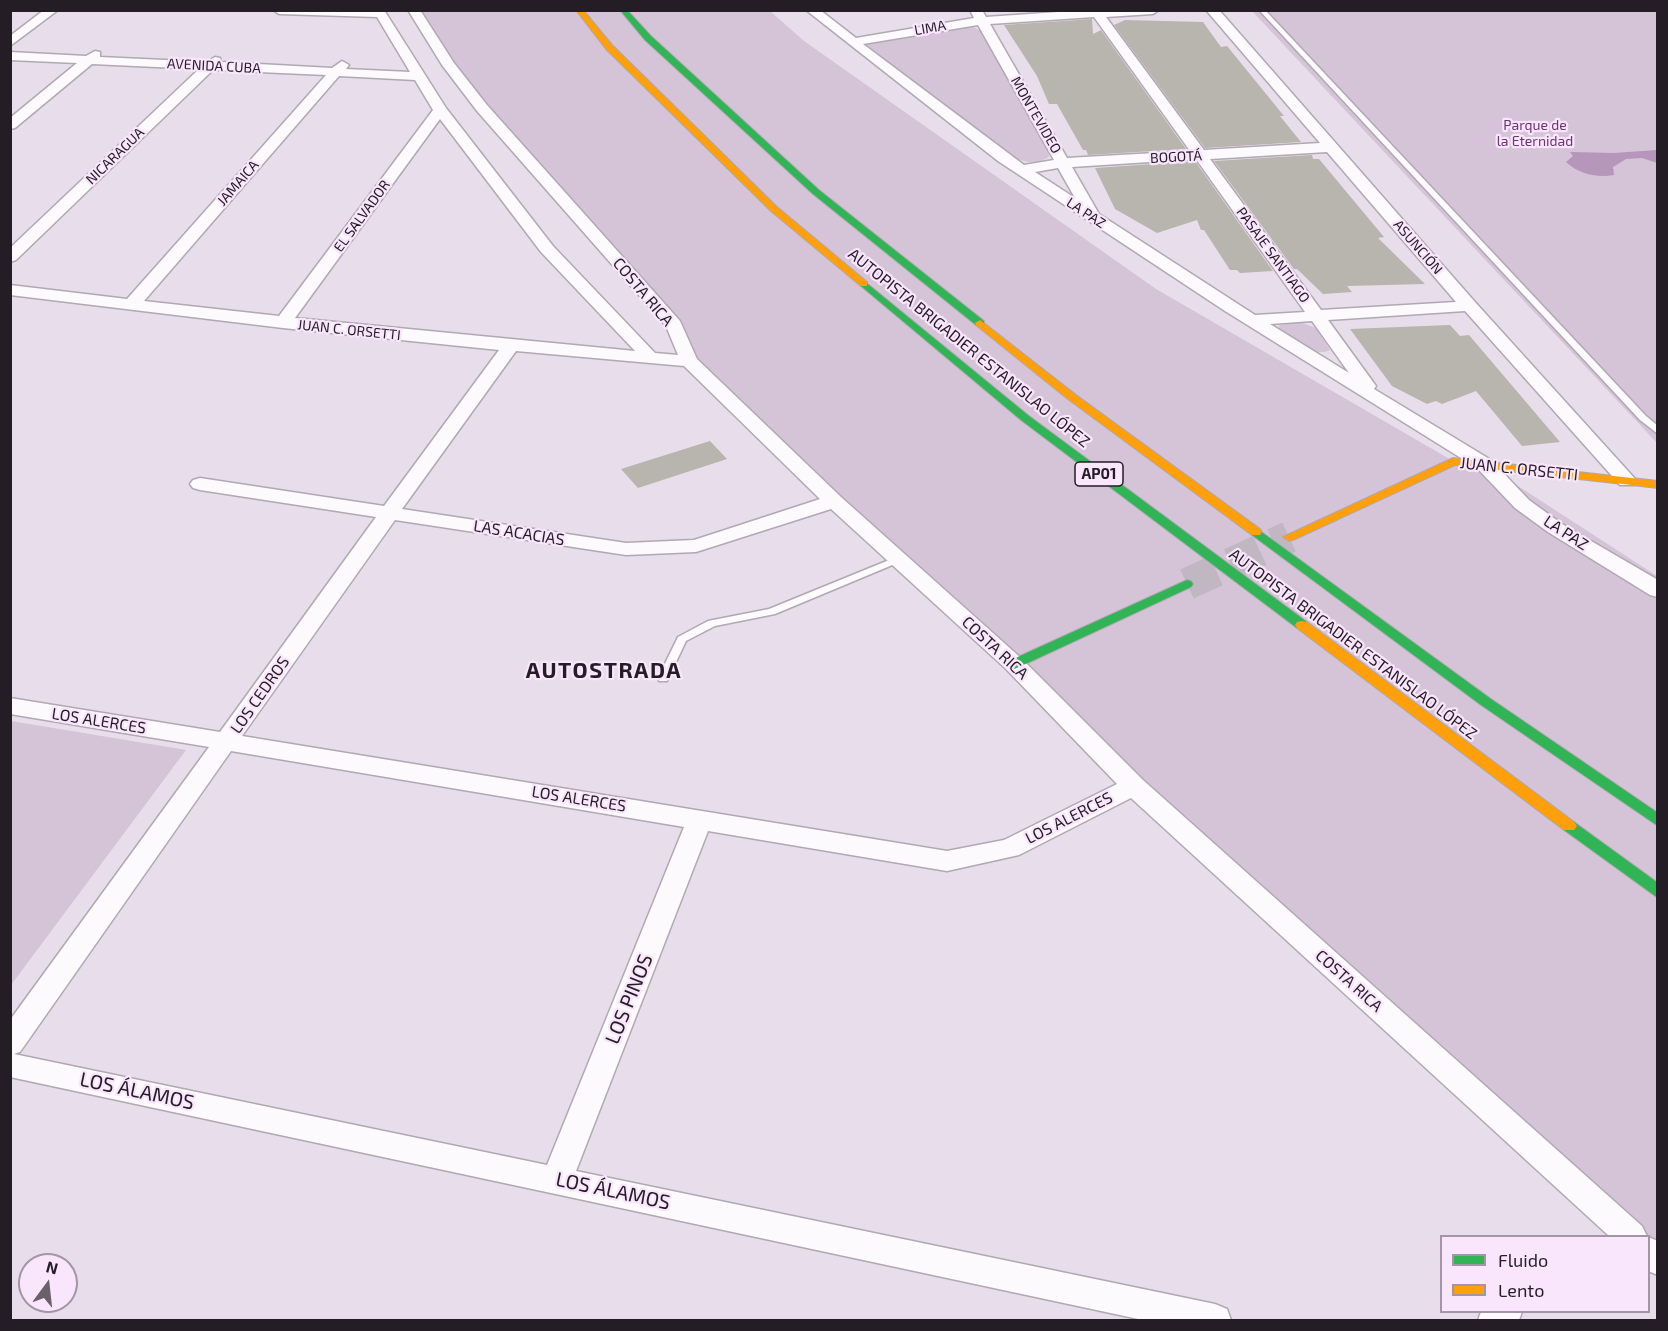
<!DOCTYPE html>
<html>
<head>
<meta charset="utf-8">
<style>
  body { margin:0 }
  #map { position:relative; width:1668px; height:1331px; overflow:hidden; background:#e8ddea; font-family:"Exo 2",sans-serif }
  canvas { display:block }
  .frame { position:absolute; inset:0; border:12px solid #241d25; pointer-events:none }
  .legend { position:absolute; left:1440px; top:1235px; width:210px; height:78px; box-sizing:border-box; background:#f9e5fc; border:2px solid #a495a6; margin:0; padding:8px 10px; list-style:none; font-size:18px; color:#241d25 }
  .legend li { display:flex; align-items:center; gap:12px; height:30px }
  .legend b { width:30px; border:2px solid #a495a6 }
  .north { position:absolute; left:18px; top:1253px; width:60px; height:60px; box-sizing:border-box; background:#f9e5fc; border:2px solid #a495a6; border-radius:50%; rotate:15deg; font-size:16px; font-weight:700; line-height:24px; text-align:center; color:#241d25 }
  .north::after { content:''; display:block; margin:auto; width:21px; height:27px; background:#69606a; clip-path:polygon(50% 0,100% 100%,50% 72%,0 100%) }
</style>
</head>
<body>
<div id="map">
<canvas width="1668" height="1331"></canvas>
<div class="frame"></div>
<ul class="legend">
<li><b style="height:8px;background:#30b455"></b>Fluido</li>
<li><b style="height:8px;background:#ff9f0a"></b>Lento</li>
</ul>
<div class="north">N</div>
</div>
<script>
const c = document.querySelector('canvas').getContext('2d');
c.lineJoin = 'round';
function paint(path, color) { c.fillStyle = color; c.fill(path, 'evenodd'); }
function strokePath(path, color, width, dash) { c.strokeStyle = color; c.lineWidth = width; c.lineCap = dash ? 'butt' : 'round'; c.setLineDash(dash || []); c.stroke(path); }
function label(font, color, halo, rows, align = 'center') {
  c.font = font + ' "Exo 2",sans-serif'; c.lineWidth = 4.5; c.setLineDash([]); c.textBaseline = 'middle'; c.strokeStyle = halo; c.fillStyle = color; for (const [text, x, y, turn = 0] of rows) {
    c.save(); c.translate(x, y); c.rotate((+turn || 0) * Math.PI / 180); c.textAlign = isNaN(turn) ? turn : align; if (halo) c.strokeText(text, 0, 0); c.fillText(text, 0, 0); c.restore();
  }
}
const green = new Path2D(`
  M 414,11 L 770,11 L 804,41 L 1156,289 L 1453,461 L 1484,464 L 1657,576 L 1657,1260 L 1649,1252 L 1648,1236 L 1631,1236 L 1134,786 L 689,361 L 674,325 L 482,108 Z
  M 1252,11 L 1657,11 L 1657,443 Z
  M 970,25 L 981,31 L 1048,150 L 1049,157 C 1036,165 1022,163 1009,154 L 867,45 L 870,42 Z
  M 1300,322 L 1316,328 L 1330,350 C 1315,359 1290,337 1278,328 L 1280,325 Z
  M 11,721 L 186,750 L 11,985 L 10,721 Z`);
const water = new Path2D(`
  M 1657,150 L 1657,163 L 1642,158 L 1626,159 L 1613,167 L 1614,175 C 1596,178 1579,174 1566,162 L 1573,156 L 1570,152 L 1614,153 Z`);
const building = new Path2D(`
  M 1092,19 L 1093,34 L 1101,30 L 1186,149 L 1088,155 L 1086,150 L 1083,150 L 1057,104 L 1049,104 L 1037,76 L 1004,25 Z
  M 1125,20 L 1203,22 L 1221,47 L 1227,46 L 1284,116 L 1280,116 L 1301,142 L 1205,148 L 1114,25 Z
  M 1312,155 L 1313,159 L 1319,159 L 1384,237 L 1378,238 L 1425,284 L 1347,286 L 1352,292 L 1323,294 L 1297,269 L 1294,269 L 1214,161 Z
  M 1195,161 L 1273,271 L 1240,273 L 1237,270 L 1230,270 L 1204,230 L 1201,230 L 1197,220 L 1157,233 L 1115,209 L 1095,168 Z
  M 1450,325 L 1460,336 L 1469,335 L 1560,442 L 1522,446 L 1476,391 L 1442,404 L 1436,401 L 1427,404 L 1392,386 L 1350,329 Z
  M 710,441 L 727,459 L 638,488 L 621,469 Z`);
const secondaryTunnel = new Path2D(`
  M 1187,584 L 1289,537`);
const lane = new Path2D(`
  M 1259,10 L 1265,10 L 1646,416 L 1658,426 L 1658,434 L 1640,420 Z
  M 899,556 L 904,559 L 902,561 L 775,614 L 715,626 L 686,641 L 667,681 L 659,681 L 658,678 L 678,637 L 708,621 L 769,609 Z`);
const street = new Path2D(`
  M 44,10 L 58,10 L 10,46 L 10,36 Z
  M 273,10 L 384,10 L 446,108 L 553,246 L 655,353 L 678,355 L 666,326 L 477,111 L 442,65 L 408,10 L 420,10 L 454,63 L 487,105 L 680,321 L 697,359 L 841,497 L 1022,659 L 1143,780 L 1642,1226 L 1647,1236 L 1609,1236 L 1131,798 L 1019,855 L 947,871 L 708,831 L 576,1171 L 1215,1304 L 1227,1309 L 1231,1320 L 1143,1320 L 10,1077 L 10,1020 L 209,747 L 10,714 L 10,698 L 220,732 L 376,517 L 200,490 L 193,488 L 190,484 L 193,480 L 200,478 L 384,506 L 499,350 L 283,328 L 10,295 L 10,285 L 127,299 L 326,75 L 213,70 L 16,260 L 10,262 L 10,248 L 199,69 L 92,64 L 15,128 L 10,129 L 10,118 L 77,63 L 10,60 L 10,52 L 86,56 L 95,51 L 100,52 L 100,57 L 207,62 L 215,57 L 220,58 L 221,62 L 332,68 L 342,61 L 349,65 L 346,69 L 410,72 L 377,17 L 279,14 ZM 339,76 L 415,80 L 433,110 L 279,316 L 144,301 ZM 440,119 L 541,252 L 635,351 L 295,318 ZM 516,351 L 684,366 L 820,499 L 694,540 L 626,543 L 402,509 ZM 831,509 L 1006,669 L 1117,784 L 1004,840 L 947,851 L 242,736 L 395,520 L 626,555 L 696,552 ZM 231,751 L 684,827 L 547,1165 L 14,1054 L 20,1052 Z
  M 806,10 L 820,10 L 856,38 L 974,18 L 970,10 L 982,10 L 986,17 L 1087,10 L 1159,10 L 1153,14 L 1106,17 L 1204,150 L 1320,143 L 1206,10 L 1219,10 L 1475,302 L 1637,481 L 1634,485 L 1620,485 L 1465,311 L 1328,320 L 1376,386 L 1374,389 L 1491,460 L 1529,500 L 1562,524 L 1658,580 L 1658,597 L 1650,595 L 1548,532 L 1515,508 L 1477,468 L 1225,311 L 998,161 ZM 1094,17 L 1190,151 L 1067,158 L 990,24 ZM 978,25 L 1054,160 L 1024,165 L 863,44 ZM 1327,152 L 1456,302 L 1321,310 L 1210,159 ZM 1196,159 L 1305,312 L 1255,315 L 1099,214 L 1072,167 ZM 1058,168 L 1075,198 L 1035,172 ZM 1312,321 L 1349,373 L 1270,324 Z
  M 1648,1237 L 1658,1241 L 1658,1275 L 1648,1271 Z
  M 1481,1312 L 1522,1312 L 1519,1320 L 1478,1320 Z`);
const fast = new Path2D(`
  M 620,10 L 627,10 L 651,36 L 819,190 L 984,321 L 984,325 L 976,325 L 813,194 L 645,40 Z
  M 864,281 L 1029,416 L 1307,622 L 1309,625 L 1307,628 L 1297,628 L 1021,420 L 861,286 L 859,284 Z
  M 1256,528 L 1491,699 L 1658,813 L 1658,826 L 1481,705 L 1252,535 L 1250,532 L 1252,529 Z
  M 1187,580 L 1191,581 L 1193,584 L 1191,587 L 1019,667 L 1014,669 L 1007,664 L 1009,661 Z
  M 1569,820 L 1574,822 L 1658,883 L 1658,898 L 1564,830 L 1561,826 L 1564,822 Z`);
const slow = new Path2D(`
  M 576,10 L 583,10 L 612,45 L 777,207 L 867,282 L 867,286 L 861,286 L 771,211 L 606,49 Z
  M 980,320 L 1076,395 L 1260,529 L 1262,532 L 1260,535 L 1252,535 L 1068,399 L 976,325 L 975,323 Z
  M 1453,458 L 1658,481 L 1658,488 L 1455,465 L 1293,540 L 1289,541 L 1283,537 Z
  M 1302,621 L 1307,622 L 1574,822 L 1577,826 L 1574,830 L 1564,830 L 1297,628 L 1295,625 L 1297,622 Z`);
const farStreetnames = [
  ["LIMA",930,28,-10],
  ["AVENIDA CUBA",214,66,3],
  ["MONTEVIDEO",1036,115,60],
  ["NICARAGUA",115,156,-44],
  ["BOGOTÁ",1176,157,-3],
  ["JAMAICA",238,183,-49],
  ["LA PAZ",1086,213,33],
  ["EL SALVADOR",362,216,-54],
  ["ASUNCIÓN",1418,247,49],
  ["PASAJE SANTIAGO",1273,255,54],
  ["JUAN C. ORSETTI",349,330,6]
];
const farParknames = [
  ["Parque de",1535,125],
  ["la Eternidad",1535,141]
];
const shields = [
  [1099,474,48]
];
const shieldNames = [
  ["AP01",1099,474]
];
const streetNames = [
  ["COSTA RICA",643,292,50],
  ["AUTOPISTA BRIGADIER ESTANISLAO LÓPEZ",969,348,39],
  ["JUAN C. ORSETTI",1519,469,6],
  ["LAS ACACIAS",519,533,9],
  ["LA PAZ",1566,533,33],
  ["AUTOPISTA BRIGADIER ESTANISLAO LÓPEZ",1353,644,37],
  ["COSTA RICA",995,648,43],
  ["LOS CEDROS",260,695,-55],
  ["LOS ALERCES",99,721,9],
  ["LOS ALERCES",579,799,9],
  ["LOS ALERCES",1069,818,-27],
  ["COSTA RICA",1349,981,42]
];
const nearStreetnames = [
  ["LOS PINOS",629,999,-68],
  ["LOS ÁLAMOS",137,1091,12],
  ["LOS ÁLAMOS",613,1191,12]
];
const districtNames = [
  ["AUTOSTRADA",604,671]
];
paint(green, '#d5c3d8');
paint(water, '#b696ba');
paint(building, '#b8b4ae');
strokePath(secondaryTunnel, '#c1b7c3', 32, [32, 16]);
strokePath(lane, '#b0a8b2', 3);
strokePath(street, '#b0a8b2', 3);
strokePath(fast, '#b0a8b2', 2);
strokePath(slow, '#b0a8b2', 2);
paint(lane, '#fcfafc');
paint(street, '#fcfafc');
paint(fast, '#30b455');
paint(slow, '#ff9f0a');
label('14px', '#241d25', '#f9e5fc', farStreetnames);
label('14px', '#6a3571', '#f9e5fc', farParknames);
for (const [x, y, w] of shields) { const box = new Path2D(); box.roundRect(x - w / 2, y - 12, w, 24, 4.5); c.fillStyle = '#f9e5fc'; c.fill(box); strokePath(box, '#241d25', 1.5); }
label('bold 15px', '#241d25', null, shieldNames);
label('16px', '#241d25', '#f9e5fc', streetNames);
label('20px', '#241d25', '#f9e5fc', nearStreetnames);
c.letterSpacing = '1.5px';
label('bold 22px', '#241d25', '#f9e5fc', districtNames);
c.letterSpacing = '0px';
</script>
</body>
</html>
